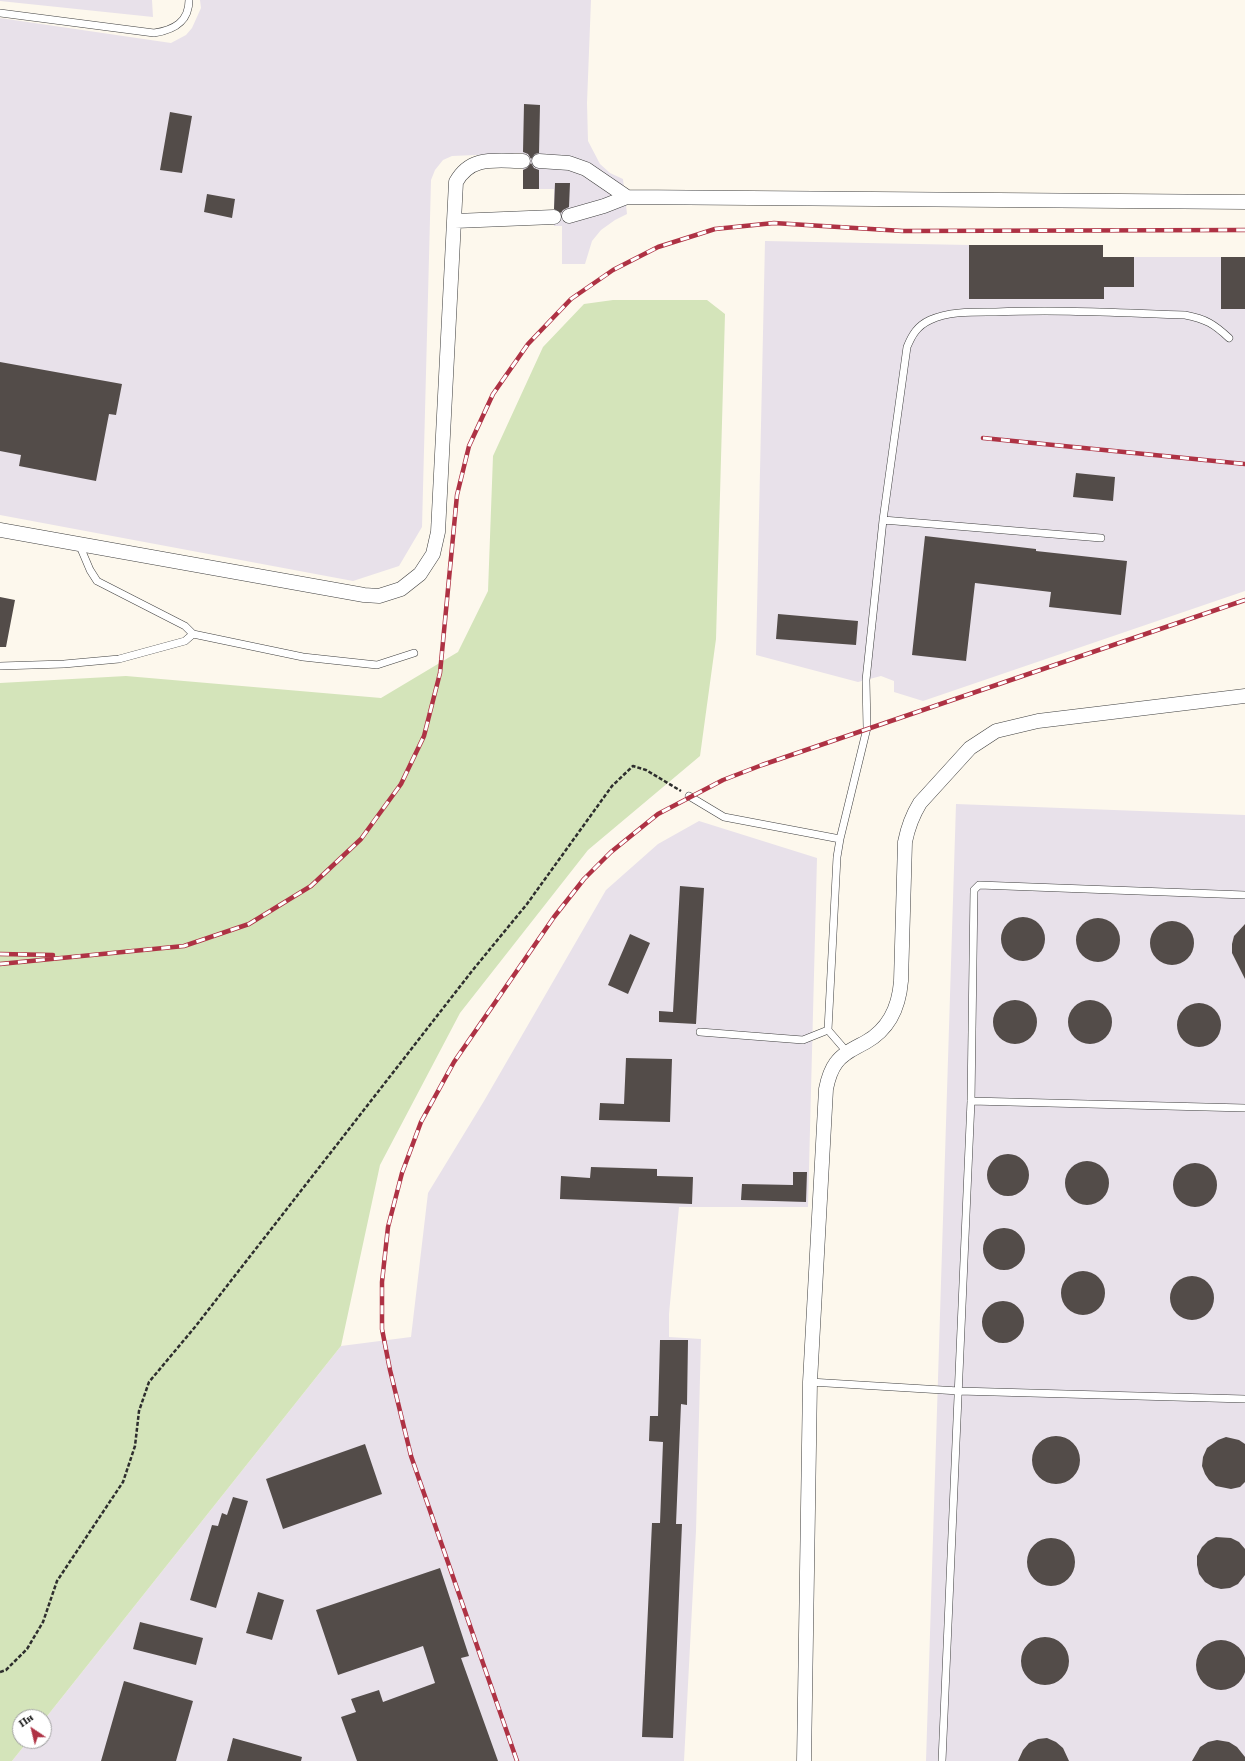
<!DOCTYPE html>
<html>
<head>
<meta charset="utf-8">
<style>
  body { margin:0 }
  #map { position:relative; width:1245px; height:1761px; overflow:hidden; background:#fdf8ed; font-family:"Libre Baskerville",serif }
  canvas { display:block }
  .north { position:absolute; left:12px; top:1709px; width:40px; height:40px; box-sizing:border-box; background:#fff; border:1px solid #9e9e9e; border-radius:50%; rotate:325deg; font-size:11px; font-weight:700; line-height:16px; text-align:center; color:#0c0c0c }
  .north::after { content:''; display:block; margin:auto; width:14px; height:18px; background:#ae3244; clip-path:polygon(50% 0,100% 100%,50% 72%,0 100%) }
</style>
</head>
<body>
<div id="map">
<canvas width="1245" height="1761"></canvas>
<div class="north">Пн</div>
</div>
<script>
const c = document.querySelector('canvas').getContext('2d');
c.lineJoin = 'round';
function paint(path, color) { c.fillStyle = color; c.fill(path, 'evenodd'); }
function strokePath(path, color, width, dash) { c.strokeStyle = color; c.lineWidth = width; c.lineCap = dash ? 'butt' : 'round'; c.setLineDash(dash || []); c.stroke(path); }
const industrial = new Path2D(`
  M 152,0 L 153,17 L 0,1 L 0,0 Z
  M 200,0 L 591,0 L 587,103 L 588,141 L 600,164 L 610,173 L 623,179 L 627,214 L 615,220 L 601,230 L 592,241 L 585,264 L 562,264 L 562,226 L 554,226 L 554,189 L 523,189 L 523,153 L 452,156 L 443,160 L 435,170 L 431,180 L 422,527 L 399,566 L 353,581 L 0,515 L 0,18 L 171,43 L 186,35 L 192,28 L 201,8 Z
  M 765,241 L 969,245 L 1103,257 L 1245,257 L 1245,591 L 923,701 L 894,692 L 894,681 L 881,676 L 858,682 L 756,655 Z
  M 956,804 L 1245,815 L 1245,1761 L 926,1761 Z
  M 699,821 L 817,858 L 808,1207 L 679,1207 L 669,1314 L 669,1337 L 701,1339 L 696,1531 L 684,1761 L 12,1761 L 28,1741 L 44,1741 L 44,1720 L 341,1346 L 411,1337 L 428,1193 L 484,1101 L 606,890 L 658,844 Z`);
const green = new Path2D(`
  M 613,300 L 707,300 L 725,314 L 716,639 L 700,756 L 588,850 L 460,1013 L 380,1165 L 341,1346 L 44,1720 L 44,1717 L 20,1717 L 20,1741 L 28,1741 L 12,1761 L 0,1761 L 0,683 L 126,676 L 381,698 L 458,652 L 488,591 L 493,456 L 543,347 L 584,304 Z`);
const building = new Path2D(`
  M 524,104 L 540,105 L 539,153 L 535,154 L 531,159 L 528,154 L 523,152 Z
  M 170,112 L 192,116 L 182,173 L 160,170 Z
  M 531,163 L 534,168 L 539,170 L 539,189 L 523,189 L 523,170 L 527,168 Z
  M 555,183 L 570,183 L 569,207 L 563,210 L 561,213 L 554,209 Z
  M 207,194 L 235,199 L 232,218 L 204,212 Z
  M 969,245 L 1103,245 L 1103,257 L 1134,257 L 1134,287 L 1104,287 L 1104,299 L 969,299 Z
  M 1221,257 L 1245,257 L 1245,309 L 1221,309 Z
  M 0,362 L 122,384 L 116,415 L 109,414 L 96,481 L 19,466 L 21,455 L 0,451 Z
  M 1076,473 L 1115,477 L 1113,501 L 1073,497 Z
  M 925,536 L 1036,549 L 1036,551 L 1127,561 L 1121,615 L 1049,607 L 1051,592 L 975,583 L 966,661 L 912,655 Z
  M 0,597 L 15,600 L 6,647 L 0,647 Z
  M 778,614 L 858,621 L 856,645 L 776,639 Z
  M 680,886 L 704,888 L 696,1024 L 659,1022 L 659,1011 L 673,1012 Z
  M1001 939a22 22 0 1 1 44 0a22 22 0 1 1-44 0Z
  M1076 940a22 22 0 1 1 44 0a22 22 0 1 1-44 0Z
  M1150 943a22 22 0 1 1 44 0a22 22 0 1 1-44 0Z
  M 1245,924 L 1245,979 L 1232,953 L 1232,944 L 1234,936 Z
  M 630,934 L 650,943 L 628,994 L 608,985 Z
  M1068 1022a22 22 0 1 1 44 0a22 22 0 1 1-44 0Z
  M993 1022a22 22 0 1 1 44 0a22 22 0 1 1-44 0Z
  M1177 1025a22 22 0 1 1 44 0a22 22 0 1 1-44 0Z
  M 626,1058 L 672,1059 L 670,1122 L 599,1120 L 600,1103 L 624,1104 Z
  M987 1175a21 21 0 1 1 42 0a21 21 0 1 1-42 0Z
  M1065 1183a22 22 0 1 1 44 0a22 22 0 1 1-44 0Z
  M1173 1185a22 22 0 1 1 44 0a22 22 0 1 1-44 0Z
  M 591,1167 L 657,1169 L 657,1176 L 693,1177 L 692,1204 L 560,1199 L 561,1176 L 590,1178 Z
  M 793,1172 L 807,1172 L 806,1202 L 741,1200 L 742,1184 L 793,1185 Z
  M983 1249a21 21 0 1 1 42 0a21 21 0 1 1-42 0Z
  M1061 1293a22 22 0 1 1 44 0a22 22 0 1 1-44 0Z
  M1170 1298a22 22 0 1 1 44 0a22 22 0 1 1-44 0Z
  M982 1322a21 21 0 1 1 42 0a21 21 0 1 1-42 0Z
  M 660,1340 L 688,1340 L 687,1405 L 681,1404 L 676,1524 L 682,1524 L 673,1738 L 642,1737 L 652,1523 L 660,1523 L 663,1442 L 649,1441 L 650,1416 L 658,1416 Z
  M1032 1460a24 24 0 1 1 48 0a24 24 0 1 1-48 0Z
  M 1226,1437 L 1239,1440 L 1245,1444 L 1245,1482 L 1240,1487 L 1231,1489 L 1216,1486 L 1209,1480 L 1205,1474 L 1202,1466 L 1203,1457 L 1207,1448 L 1218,1440 Z
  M 365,1444 L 382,1494 L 283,1529 L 266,1479 Z
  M 233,1497 L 248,1501 L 216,1608 L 190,1600 L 212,1525 L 218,1526 L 222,1513 L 227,1515 Z
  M 1216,1537 L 1231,1538 L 1239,1542 L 1245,1549 L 1245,1575 L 1238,1584 L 1230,1588 L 1221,1589 L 1213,1587 L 1205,1582 L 1199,1574 L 1197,1565 L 1197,1556 L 1202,1547 L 1208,1541 Z
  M1027 1562a24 24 0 1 1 48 0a24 24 0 1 1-48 0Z
  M 440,1568 L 469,1656 L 461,1658 L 498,1761 L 357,1761 L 341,1717 L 356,1712 L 351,1699 L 379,1690 L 383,1702 L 435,1683 L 423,1646 L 338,1675 L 316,1610 Z
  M 258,1592 L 284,1600 L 272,1640 L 246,1633 Z
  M 140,1622 L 203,1638 L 196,1665 L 133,1649 Z
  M1021 1661a24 24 0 1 1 48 0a24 24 0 1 1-48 0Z
  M1196 1665a25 25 0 1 1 50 0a25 25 0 1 1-50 0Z
  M 124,1681 L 193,1701 L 176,1761 L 101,1761 Z
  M 233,1738 L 302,1757 L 301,1761 L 227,1761 Z
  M 1047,1738 L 1056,1742 L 1063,1748 L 1069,1761 L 1018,1761 L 1023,1750 L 1029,1743 L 1038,1739 Z
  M 1217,1740 L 1229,1742 L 1237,1747 L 1245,1757 L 1245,1761 L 1192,1761 L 1200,1747 L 1208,1742 Z`);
const path = new Path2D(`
  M 0,1672 L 6,1670 L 27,1649 L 43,1622 L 57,1581 L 123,1482 L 135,1446 L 139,1411 L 149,1382 L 195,1327 L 472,971 L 527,904 L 612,786 L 633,766 L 646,770 L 681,791`);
const service = new Path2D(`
  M 0,13 L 154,33 C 174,30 189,22 189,0
  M 883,520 L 1101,538
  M 79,544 L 90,570 L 97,581 L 185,626 L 193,634 L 303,657 L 377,665 L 414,653
  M 0,666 L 64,664 L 119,659 L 185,641 L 193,634
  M 689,796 L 724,817 L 840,839
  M 700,1032 L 803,1040 L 828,1030
  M 847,1052 L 828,1030 L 837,857 L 840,839 L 867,728 L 866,680 L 883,520 L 907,347 C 912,335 917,326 930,320 C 949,311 975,312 996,312 C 1059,309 1122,313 1185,315 C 1206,319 1214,324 1229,338
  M 971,1101 L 1245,1108
  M 810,1382 L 959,1391 L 1245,1399
  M 942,1761 L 971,1101 L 974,890 L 979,885 L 1245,895`);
const minor = new Path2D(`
  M 539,161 L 569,163 L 586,169 L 627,197
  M 569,216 L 604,206 L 627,197 L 1245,202
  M 455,221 L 554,217
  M 0,530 L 364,595 L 379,596 L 401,589 L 420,574 L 433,554 L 438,532 L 456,182 C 471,155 496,161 523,161
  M 804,1761 L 810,1382 L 826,1089 C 828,1079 830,1071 836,1063 C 843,1053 855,1048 866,1042 C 889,1029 899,1007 901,981 L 905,842 C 908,827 912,816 920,803 L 970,748 L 996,731 L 1038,721 L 1245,696`);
const rail = new Path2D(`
  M 983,438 L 1245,464
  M 0,954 L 53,955
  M 0,964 L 184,946 L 249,924 L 311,886 L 361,839 L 401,784 L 424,736 L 440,673 L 457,495 L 469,446 L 493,394 L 528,344 L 571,299 L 613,270 L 658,247 L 715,229 L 774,223 L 903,231 L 1245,230
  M 517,1761 L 411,1456 L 390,1370 L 382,1329 L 382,1282 L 388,1227 L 402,1173 L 421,1122 L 454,1062 L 554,917 L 584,879 L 611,852 L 658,814 L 723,780 L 762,765 L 1245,600`);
paint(industrial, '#e8e1ea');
paint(green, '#d4e4ba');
paint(building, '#534c49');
strokePath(service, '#3f3f3f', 8);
strokePath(minor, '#3f3f3f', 15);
strokePath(path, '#2e2e2e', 2.5, [4, 2]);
strokePath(service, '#fff', 7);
strokePath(minor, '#fff', 14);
strokePath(rail, '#ae3244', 4.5);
strokePath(rail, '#fff', 3, [9]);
</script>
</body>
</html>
